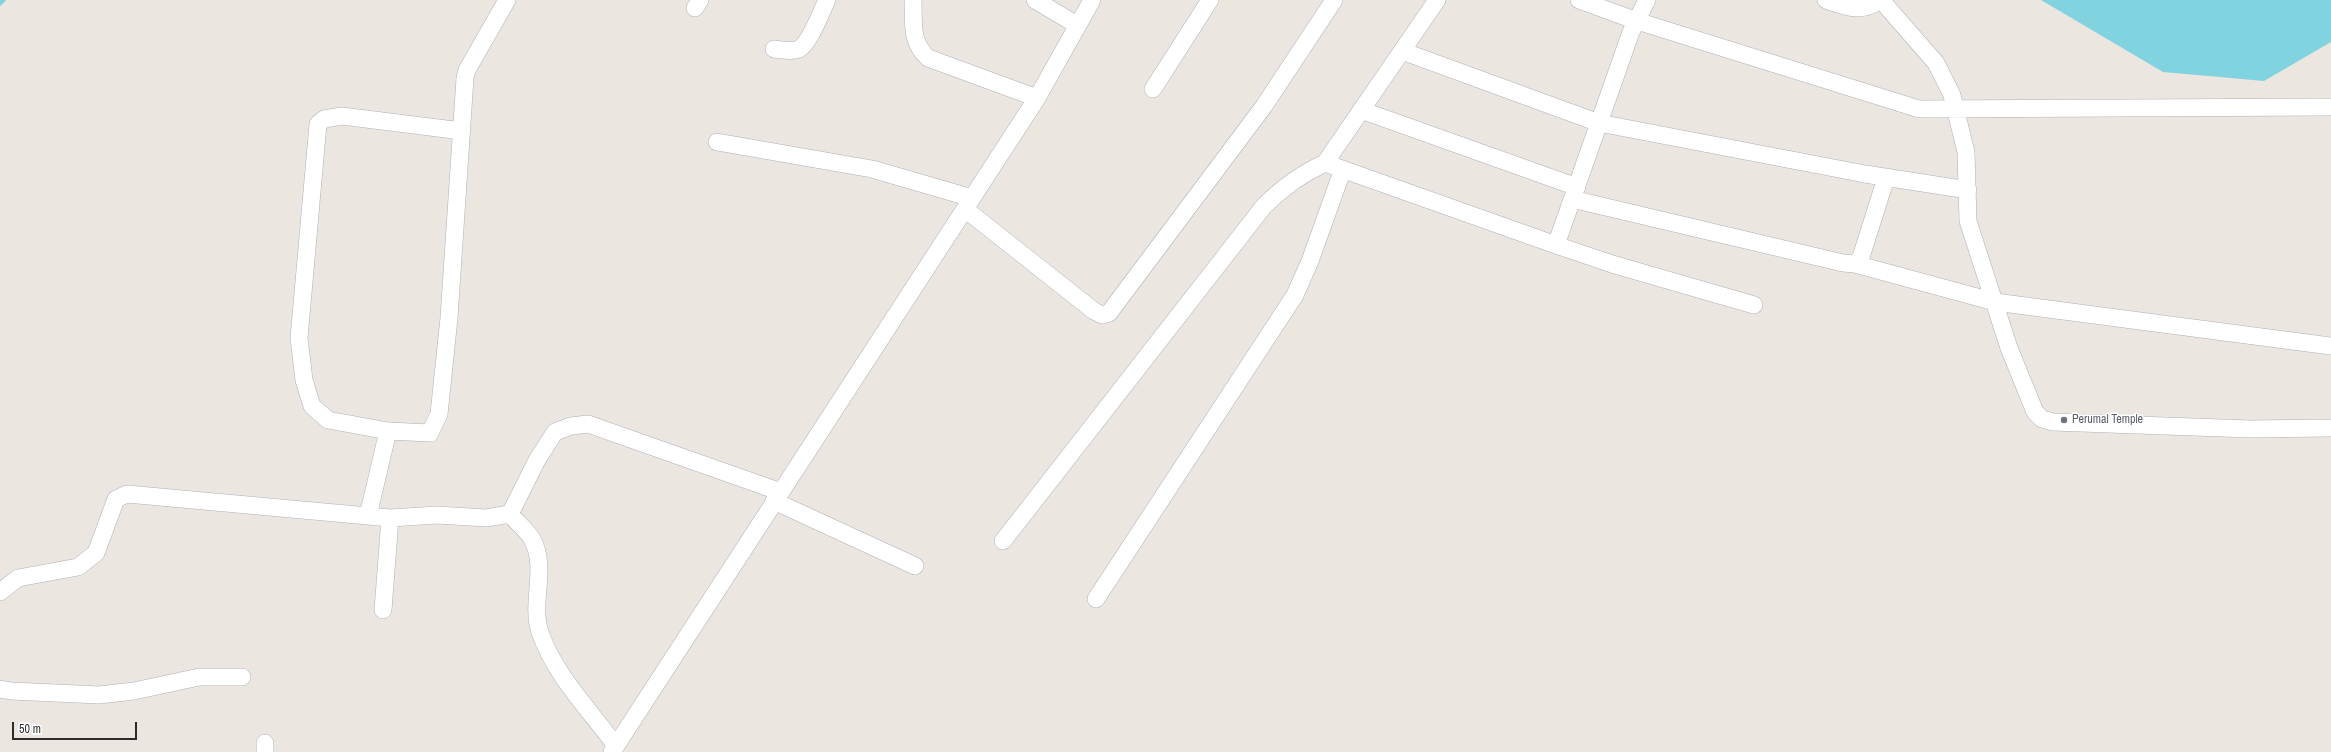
<!DOCTYPE html>
<html>
<head>
<meta charset="utf-8">
<style>
  body { margin:0 }
  #map { position:relative; width:2331px; height:752px; overflow:hidden; background:#ece6e1; font-family:"Archivo Narrow",sans-serif }
  canvas { display:block }
  .scale { position:absolute; left:12px; top:722px; width:125px; height:18px; box-sizing:border-box; border:2px solid #2c2c2c; border-top:0; padding-left:5px; font-size:12px; line-height:14px; white-space:nowrap; color:#2c2c2c; -webkit-text-stroke:3px #fff; paint-order:stroke }
</style>
</head>
<body>
<div id="map">
<canvas width="2331" height="752"></canvas>
<div class="scale">50 m</div>
</div>
<script>
const c = document.querySelector('canvas').getContext('2d');
c.lineJoin = 'round';
function paint(path, color) { c.fillStyle = color; c.fill(path, 'evenodd'); }
function strokePath(path, color, width, dash) { c.strokeStyle = color; c.lineWidth = width; c.lineCap = dash ? 'butt' : 'round'; c.setLineDash(dash || []); c.stroke(path); }
function label(font, color, halo, rows, align = 'center') {
  c.font = font + ' "Archivo Narrow",sans-serif'; c.lineWidth = 3; c.setLineDash([]); c.textBaseline = 'middle'; c.strokeStyle = halo; c.fillStyle = color; for (const [text, x, y, turn = 0] of rows) {
    c.save(); c.translate(x, y); c.rotate((+turn || 0) * Math.PI / 180); c.textAlign = isNaN(turn) ? turn : align; if (halo) c.strokeText(text, 0, 0); c.fillText(text, 0, 0); c.restore();
  }
}
const water = new Path2D(`
  M 2041,0 L 2331,0 L 2331,42 L 2264,81 L 2163,72 Z`);
const stream = new Path2D(`
  M 0,3 L 3,0`);
const minor = new Path2D(`
  M 913,0 C 914,22 910,42 928,58 L 1037,98
  M 1035,0 L 1077,25
  M 1579,0 L 1637,21 L 1919,109 L 2331,107
  M 1826,0 C 1847,7 1860,14 1880,0
  M 1881,0 L 1936,63 L 1952,95 L 1966,152 L 1968,221 L 2009,348 L 2035,412 L 2042,419 L 2053,422 L 2250,429 L 2331,428
  M 695,8 L 700,0
  M 774,49 C 782,50 792,52 799,49 C 810,43 821,12 827,0
  M 1402,51 L 1599,123 L 1865,174 L 1968,190
  M 1153,89 L 1210,0
  M 1361,110 L 1577,187
  M 462,131 L 342,116 L 324,119 L 318,124 L 299,338 L 304,380 L 312,406 L 328,420 L 388,431 L 430,433 L 439,414 L 449,318 L 465,78 L 467,70 L 507,0
  M 717,142 L 872,169 L 972,198
  M 1325,163 L 1437,0
  M 1572,199 L 1843,263 L 1855,264 L 1861,257 L 1886,178
  M 965,209 L 1094,311 L 1102,315 L 1109,313 L 1264,106 L 1334,0
  M 1556,245 L 1612,264 L 1754,305
  M 1855,264 L 1995,302 L 2331,346
  M 774,501 L 915,566
  M 510,514 C 516,522 527,530 532,539 C 548,568 530,602 540,632 C 555,676 589,709 616,746
  M 368,516 L 388,431
  M 1003,541 L 1264,206 C 1283,187 1301,174 1325,163 L 1556,245 L 1631,32 L 1647,0
  M 0,592 L 18,578 L 78,567 L 96,553 L 116,499 L 127,494 L 390,518 L 437,515 L 486,518 L 510,514 L 537,460 L 555,432 L 571,426 L 588,424 L 781,492
  M 1096,599 L 1295,295 L 1310,261 L 1343,169
  M 383,610 L 390,518
  M 0,689 L 11,691 L 99,695 L 134,691 L 199,677 L 242,677
  M 265,752 L 265,743
  M 612,752 L 1037,98 L 1092,0`);
const markers = [
  [2064,420,4,"#6b7280"]
];
const worshipNames = [
  ["Perumal Temple",2072,420]
];
paint(water, '#81d3e0');
strokePath(stream, '#81d3e0', 5);
strokePath(minor, '#adb0b7', 18);
strokePath(minor, '#fff', 17);
for (const [x, y, r, color] of markers) { const dot = new Path2D(); dot.arc(x, y, r, 0, 2 * Math.PI); c.fillStyle = color; c.fill(dot); strokePath(dot, '#fff', 1.5); }
label('12px', '#5b616d', '#fff', worshipNames, 'left');
</script>
</body>
</html>
